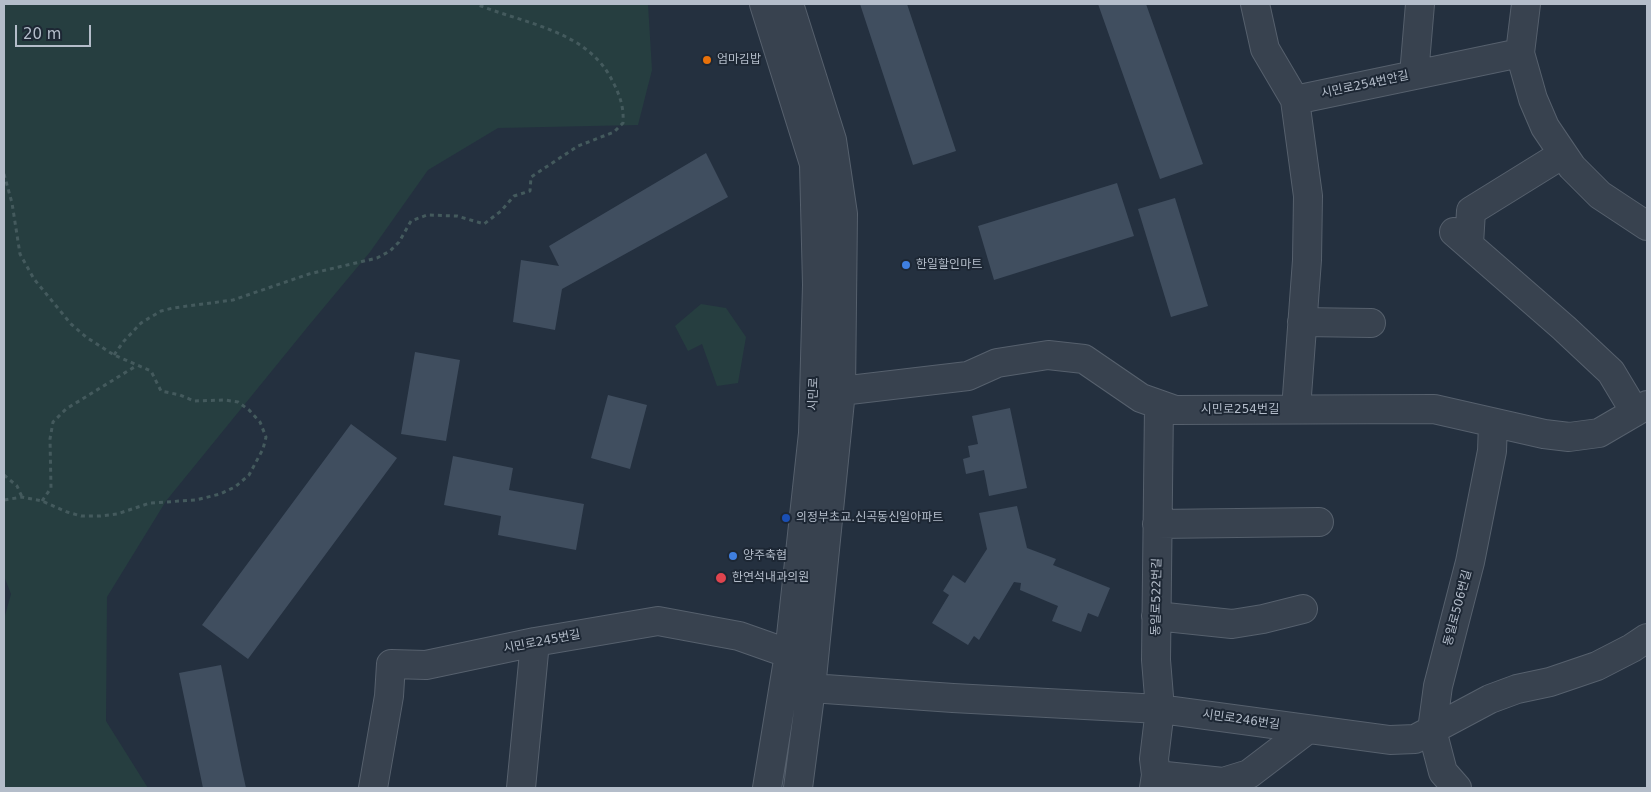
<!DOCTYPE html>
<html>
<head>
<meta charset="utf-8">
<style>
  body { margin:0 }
  #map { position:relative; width:1651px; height:792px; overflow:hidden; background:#24303f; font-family:"DejaVu Sans",sans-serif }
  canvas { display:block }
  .frame { position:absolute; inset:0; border:5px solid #b4bdca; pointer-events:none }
  .scale { position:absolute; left:15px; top:25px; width:76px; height:22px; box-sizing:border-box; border:2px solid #b4bdca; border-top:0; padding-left:6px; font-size:15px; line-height:18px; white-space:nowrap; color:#b4bdca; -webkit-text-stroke:4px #1d2734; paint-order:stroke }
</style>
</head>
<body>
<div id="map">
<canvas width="1651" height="792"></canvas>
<div class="frame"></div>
<div class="scale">20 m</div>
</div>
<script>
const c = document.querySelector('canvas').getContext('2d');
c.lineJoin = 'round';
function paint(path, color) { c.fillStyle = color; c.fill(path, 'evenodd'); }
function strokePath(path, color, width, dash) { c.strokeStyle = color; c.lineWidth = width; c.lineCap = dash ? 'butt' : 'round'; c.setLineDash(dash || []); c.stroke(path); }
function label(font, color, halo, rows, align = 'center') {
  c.font = font + ' "DejaVu Sans","Noto Sans KR",sans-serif'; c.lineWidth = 4; c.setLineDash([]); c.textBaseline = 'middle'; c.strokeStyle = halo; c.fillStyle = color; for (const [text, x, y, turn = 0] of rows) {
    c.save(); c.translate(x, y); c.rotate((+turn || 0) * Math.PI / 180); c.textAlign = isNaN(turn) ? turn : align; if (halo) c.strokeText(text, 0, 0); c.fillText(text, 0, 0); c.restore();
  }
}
const green = new Path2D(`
  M 4,4 L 648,4 L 652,70 L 638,125 L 498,128 L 428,170 L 370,252 L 310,324 L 166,501 L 107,597 L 106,721 L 148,788 L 4,788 L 4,619 L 11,594 L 4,576 Z
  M 701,304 L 726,308 L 746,337 L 738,383 L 717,386 L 702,344 L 688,351 L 675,326 Z`);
const building = new Path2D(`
  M 860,4 L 907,4 L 956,151 L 913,165 Z
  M 1098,4 L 1146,4 L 1203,164 L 1160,179 Z
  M 706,153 L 728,197 L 562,289 L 555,330 L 513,322 L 521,260 L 559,266 L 549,246 Z
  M 1117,183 L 1134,236 L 994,280 L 978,226 Z
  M 1175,198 L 1208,306 L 1171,317 L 1138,209 Z
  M 415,352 L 460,360 L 446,441 L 401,434 Z
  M 608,395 L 647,405 L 630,469 L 591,458 Z
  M 1010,408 L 1027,488 L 989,496 L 984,470 L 966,474 L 963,459 L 970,457 L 968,446 L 978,444 L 972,416 Z
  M 351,424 L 397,458 L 248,659 L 202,625 Z
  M 453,456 L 513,468 L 509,490 L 584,504 L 576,550 L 498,535 L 501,516 L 444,505 Z
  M 1017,506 L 1027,548 L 1056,559 L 1053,565 L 1110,588 L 1098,617 L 1088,613 L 1081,632 L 1052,621 L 1058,606 L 1020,590 L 1021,583 L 1014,582 L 979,640 L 974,636 L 968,645 L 932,623 L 949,595 L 943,591 L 953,575 L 965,583 L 987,549 L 979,513 Z
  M 221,665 L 242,770 L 246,788 L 203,788 L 179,673 Z`);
const path = new Path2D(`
  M 4,174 L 12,203 L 20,254 L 34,279 L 71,324 L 86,337 L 114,355 L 151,371 L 161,391 L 180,395 L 194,401 L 225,400 L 238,402 L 249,410 L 260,422 L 266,437 L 263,449 L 249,475 L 235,487 L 220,494 L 196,500 L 150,503 L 117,514 L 100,516 L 81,516 L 67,512 L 42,501 L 22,497 L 4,500
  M 114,355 L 124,341 L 141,323 L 161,311 L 173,308 L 233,300 L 309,274 L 377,258 L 390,251 L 399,242 L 411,221 L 427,215 L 457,216 L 484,224 L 501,211 L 514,196 L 530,191 L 531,177 L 578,146 L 614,132 L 623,123 C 624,107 620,96 613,82 C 588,30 524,24 476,4
  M 4,475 L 17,486 L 22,497
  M 42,501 L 51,488 L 50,439 L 53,422 L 66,409 L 136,366`);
const minor = new Path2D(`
  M 764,4 L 814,164 L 817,285 L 813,433 L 789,654 L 767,788
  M 789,4 L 832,140 L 843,214 L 841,391 L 811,688 L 798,788
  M 1255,4 L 1265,49 L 1295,100
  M 1520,53 L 1526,4
  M 1414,75 L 1420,4
  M 1454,232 L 1564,328 L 1611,372 L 1635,412
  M 1469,244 L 1471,211 L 1563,154
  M 1302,322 L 1371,323
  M 841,391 L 968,376 L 997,363 L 1048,355 L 1084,359 L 1141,398 L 1175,410 L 1434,409 L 1544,434 L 1569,437 L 1599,433 L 1647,405
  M 1296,409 L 1307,260 L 1308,196 L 1295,100 L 1520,53 L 1533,99 L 1545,127 L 1572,167 L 1600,195 L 1647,226
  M 1157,524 L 1319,522
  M 1156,616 L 1232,624 L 1263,619 L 1303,609
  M 811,688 L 953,698 L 1160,709 L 1390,740 L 1415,739 L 1490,699 L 1517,689 L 1550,682 L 1597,666 L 1632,648 L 1647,638
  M 1156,775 L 1223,782 L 1225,788
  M 1223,782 L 1249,774 L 1308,729
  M 373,788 L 389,696 L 391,664 L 426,665 L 535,642 L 658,621 L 739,636 L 807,660
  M 521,788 L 535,642
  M 1154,788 L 1156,775 L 1154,759 L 1160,709 L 1156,660 L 1159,405
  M 1457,788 L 1443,772 L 1432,730 L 1438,686 L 1470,562 L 1492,451 L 1493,423`);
const markers = [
  [707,60,5,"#e8710a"],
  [906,265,5,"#3f7fe0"],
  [786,518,5,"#1a4fb4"],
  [733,556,5,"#3f7fe0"],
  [721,578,6,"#e0444e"]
];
const poiNames = [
  ["엄마김밥",717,60],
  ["한일할인마트",916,265],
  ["의정부초교.신곡동신일아파트",796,518],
  ["양주축협",743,556],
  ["한연석내과의원",732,578]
];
const streetNames = [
  ["시민로254번안길",1365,85,-12],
  ["시민로",814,394,-88],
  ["시민로254번길",1240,410],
  ["동일로522번길",1157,597,-89],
  ["동일로506번길",1458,608,-75],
  ["시민로245번길",542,642,-11],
  ["시민로246번길",1241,720,8]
];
paint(green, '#263e40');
paint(building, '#404e5f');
strokePath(minor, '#56606d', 30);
strokePath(path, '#445a5d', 3, [4, 4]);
strokePath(minor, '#38424f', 28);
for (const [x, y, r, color] of markers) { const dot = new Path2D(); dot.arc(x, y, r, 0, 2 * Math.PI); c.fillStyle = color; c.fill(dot); strokePath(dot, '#1d2734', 2); }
label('12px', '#b4bdca', '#1d2734', poiNames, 'left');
label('12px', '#b4bdca', '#1d2734', streetNames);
</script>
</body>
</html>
